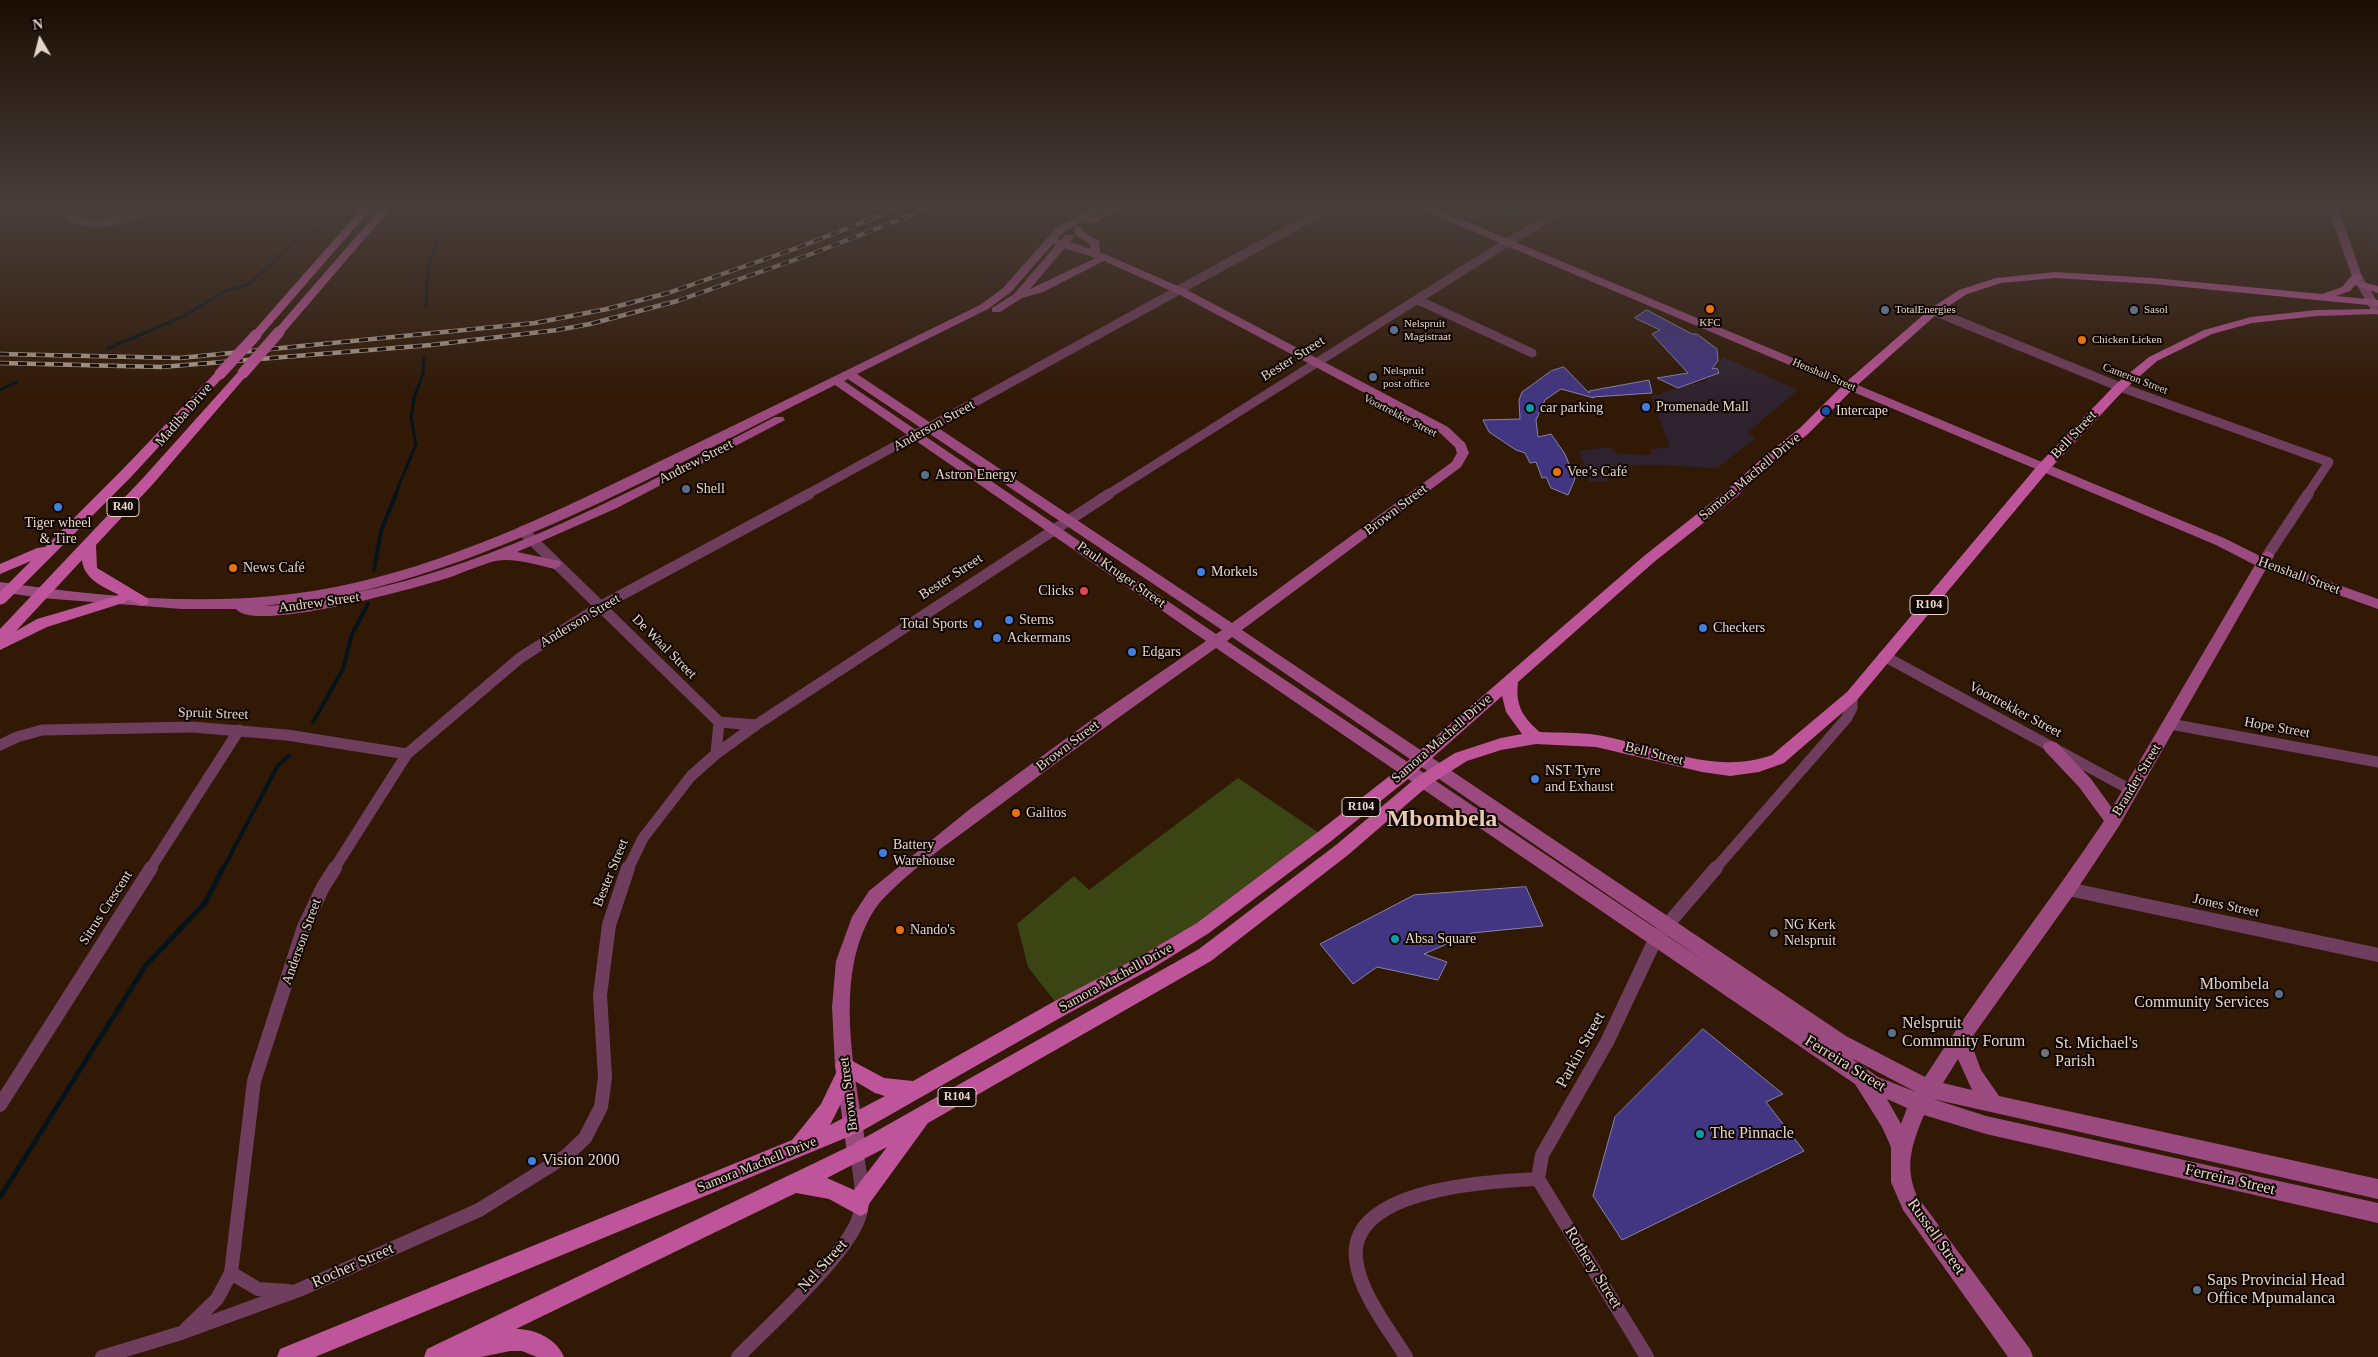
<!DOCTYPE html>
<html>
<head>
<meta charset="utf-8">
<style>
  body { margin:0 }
  #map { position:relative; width:2378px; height:1357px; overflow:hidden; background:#311906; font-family:Georgia,serif }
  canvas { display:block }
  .north { position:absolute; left:15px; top:15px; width:50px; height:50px; -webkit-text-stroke:4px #110702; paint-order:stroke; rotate:352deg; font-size:14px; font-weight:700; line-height:20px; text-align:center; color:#e5d5c9 }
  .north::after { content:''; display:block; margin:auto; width:18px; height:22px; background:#e5d5c9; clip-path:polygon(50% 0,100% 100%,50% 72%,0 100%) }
</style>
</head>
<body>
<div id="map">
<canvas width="2378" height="1357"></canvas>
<div class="north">N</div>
</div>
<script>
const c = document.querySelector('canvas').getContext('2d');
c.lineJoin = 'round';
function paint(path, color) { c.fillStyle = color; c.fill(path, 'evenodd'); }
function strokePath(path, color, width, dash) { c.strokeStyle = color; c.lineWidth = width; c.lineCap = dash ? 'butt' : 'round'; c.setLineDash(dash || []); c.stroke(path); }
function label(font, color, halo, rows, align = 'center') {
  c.font = font + ' Georgia,serif'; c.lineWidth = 4; c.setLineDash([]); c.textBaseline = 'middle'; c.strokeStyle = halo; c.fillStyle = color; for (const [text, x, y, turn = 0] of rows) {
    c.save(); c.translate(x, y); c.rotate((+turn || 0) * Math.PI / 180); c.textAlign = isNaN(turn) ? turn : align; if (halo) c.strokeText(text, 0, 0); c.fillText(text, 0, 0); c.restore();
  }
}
const commercial = new Path2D(`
  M 1447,208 L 1523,208 L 1492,226 Z
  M 1723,357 L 1798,390 L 1747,433 L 1756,438 L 1717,468 L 1658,465 L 1604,466 L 1609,482 L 1589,482 L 1579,451 L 1609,447 L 1618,454 L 1651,455 L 1651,449 L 1670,447 L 1651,396 L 1705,381 L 1717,369 Z`);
const education = new Path2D(`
  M 2361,208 L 2378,208 L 2378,253 Z`);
const green = new Path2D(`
  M 1238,778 L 1322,835 L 1186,937 L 1060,1008 L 1028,967 L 1017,924 L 1074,876 L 1089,890 Z`);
const streamFar2 = new Path2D(`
  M 426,307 L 428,268 L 448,213 L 454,208
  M 107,349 L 184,316 L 225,291 L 249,284 L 300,237 L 354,211
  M 0,390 L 17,382
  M 395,495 L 416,444 L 411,418 L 414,398 L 423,374 L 424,358`);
const streamFar1 = new Path2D(`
  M 374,570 L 381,531 L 396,494
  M 313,722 L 343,669 L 352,634 L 368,604
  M 223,869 L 278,765 L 289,756`);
const stream = new Path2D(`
  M 0,1197 L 146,965 L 205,903 L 223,868`);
const building = new Path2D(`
  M 1647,310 L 1692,334 L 1697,334 L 1717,349 L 1718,361 L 1712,369 L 1717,368 L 1719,373 L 1678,388 L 1657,378 L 1688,373 L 1652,334 L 1660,330 L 1635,318 Z
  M 1564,367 L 1589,393 L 1589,391 L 1649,380 L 1652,393 L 1593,397 L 1594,398 L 1561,389 L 1545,400 L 1536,420 L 1538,437 L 1551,434 L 1565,454 L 1575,479 L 1568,495 L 1551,488 L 1546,477 L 1542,478 L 1536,462 L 1530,463 L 1525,453 L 1516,450 L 1489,432 L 1483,420 L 1520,419 L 1519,400 L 1522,392 L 1551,371 Z
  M 1526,887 L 1543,926 L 1472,933 L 1424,954 L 1447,962 L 1438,980 L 1377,967 L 1353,984 L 1320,944 L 1414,895 Z
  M 1703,1029 L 1783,1094 L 1766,1102 L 1804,1151 L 1622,1240 L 1593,1196 L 1615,1117 Z`);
const streetFar2 = new Path2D(`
  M 71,208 L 70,217 C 98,230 125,218 152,208
  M 1418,300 L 1532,353
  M 1934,311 L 2120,387 L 2329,462 L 2307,495
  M 806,495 L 1328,208
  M 1107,495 L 1508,242 L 1566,208`);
const streetFar1 = new Path2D(`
  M 523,531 L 719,722 L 756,725
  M 2267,556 L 2308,494
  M 1884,656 L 2131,790
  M 2170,724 L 2378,762
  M 0,745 L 17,737 L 42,730 L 192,727 L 287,735 L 407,754
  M 716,754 L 719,722
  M 150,869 L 239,730
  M 334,869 L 407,754 L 520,658 L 601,606 L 809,494
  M 628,869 L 643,838 L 691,776 L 716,754 L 756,725 L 1109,494
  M 1715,869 L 1846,719 L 1852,708 L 1852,696`);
const street = new Path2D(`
  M 2068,889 L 2378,955
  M 0,1105 L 151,868
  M 1538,1179 L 1542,1155 L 1607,1042 L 1656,938 L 1716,868
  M 1538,1179 L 1647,1357
  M 231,1273 L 258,1289 L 289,1291
  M 186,1329 L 217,1299 L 231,1273 L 254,1081 L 304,927 L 323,887 L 335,868
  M 102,1357 L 181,1333 L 299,1290 L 479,1210 L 566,1156 L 585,1138 L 601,1107 L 605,1077 L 600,995 L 609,925 L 628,868
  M 738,1357 C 767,1327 851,1252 860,1214 C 865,1195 859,1172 857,1153
  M 1406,1357 C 1389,1329 1359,1292 1356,1259 C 1348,1188 1491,1181 1538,1179`);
const secondary = new Path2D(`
  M 1093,208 L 1105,208 L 1090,218 L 1111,208 L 1123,208 L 1095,223 L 1087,223 L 1087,219 L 1064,232 L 1058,239 L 1061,240 L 1065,235 L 1073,235 L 1074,237 L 1070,242 L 1091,249 L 1090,244 L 1075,235 L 1074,227 L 1082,227 L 1085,233 L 1099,241 L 1100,252 L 1187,290 L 1448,427 L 1465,443 L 1469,453 L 1461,467 L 1242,630 L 1846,1036 L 1925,1077 C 1981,989 2046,908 2104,821 L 2079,787 L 2045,751 L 2043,747 L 2045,743 L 2051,741 L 2057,743 L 2091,779 L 2112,808 L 2255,565 L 2216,545 L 1422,210 L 1421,208 L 1434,208 L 2226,539 L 2260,556 L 2267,551 L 2272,553 L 2274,556 L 2271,561 L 2378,599 L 2378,609 L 2266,569 L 2119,826 L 2074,894 L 1970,1040 L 1981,1070 L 1999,1096 L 2378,1179 L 2378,1199 L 1933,1099 L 1986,1116 L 2378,1203 L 2378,1223 L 1986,1134 L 1924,1115 C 1912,1144 1904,1166 1917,1196 L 2030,1349 L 2033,1357 L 2008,1357 L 1903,1210 L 1891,1182 L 1891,1147 L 1882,1127 L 1855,1084 L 1216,648 C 1142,700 1069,753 996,808 C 959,836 914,866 882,900 C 868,915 858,942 854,962 C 842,1022 858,1093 867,1153 L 864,1160 L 857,1163 L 850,1160 L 847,1153 L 835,1066 L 832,1007 L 836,961 L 852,917 L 869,891 L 970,809 L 1094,718 L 1206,641 L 835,385 C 682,461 520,554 354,593 C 325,600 294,602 264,606 C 293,605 322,599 350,594 C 501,564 639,487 775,417 L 783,417 L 785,420 L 617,508 L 517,552 L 560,561 L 562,564 L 555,569 C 537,565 513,557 495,561 C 476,566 459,575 441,580 C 411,589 255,633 236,609 L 182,609 L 42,598 L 0,592 L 0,582 C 116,599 239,610 354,583 C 468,557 574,503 679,452 C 780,403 880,354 980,305 L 1003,288 L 1056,228 ZM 1053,244 L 1056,245 L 1014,294 L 992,308 L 992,312 L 1000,312 L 1022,298 L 1043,292 L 1104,261 L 1180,295 L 1440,433 L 1455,447 L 1457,453 L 1452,462 L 1232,623 L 857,374 L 988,309 L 1011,292 ZM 1065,248 L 1096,258 L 1030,289 ZM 848,379 L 1222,630 L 1216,634 L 844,381 ZM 1232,637 L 1706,962 L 1227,641 ZM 1851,1058 L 1916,1092 L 1878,1077 ZM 1958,1059 L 1972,1090 L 1943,1083 ZM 1887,1099 L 1907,1108 L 1901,1124 Z
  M 2328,208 L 2338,208 L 2362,276 L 2378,303 L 2378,315 L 2372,312 L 2352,276 Z`);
const primary = new Path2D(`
  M 362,208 L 372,208 L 260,337 L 252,337 L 252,333 Z
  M 381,208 L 391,208 L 283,334 L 275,334 L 275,330 Z
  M 2055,272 L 2153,278 L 2322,294 L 2342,287 L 2353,274 L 2357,273 L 2362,276 L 2358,281 L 2378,286 L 2378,293 L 2355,285 L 2350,291 L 2336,296 L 2378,300 L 2378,306 L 2153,284 L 2055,278 L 2001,283 L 1967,294 L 1938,313 L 1853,389 L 1808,434 L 1774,461 L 1736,497 L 1654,562 L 1518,682 C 1515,705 1523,718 1540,732 C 1558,733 1579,732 1597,735 C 1655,745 1714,776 1772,755 L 1847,692 L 2038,465 L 2116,384 L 2149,357 L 2204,330 L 2251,317 L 2317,310 L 2374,309 L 2378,310 L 2378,314 L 2317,316 L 2252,323 L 2212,334 L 2157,361 L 2124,390 L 2048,471 L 1857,700 L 1784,763 L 1759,772 L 1730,776 L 1702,772 L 1596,747 L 1536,744 L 1501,750 L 1467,761 L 1429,785 L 1348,855 L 1211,961 L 928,1123 L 869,1204 L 867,1213 L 860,1216 L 829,1199 L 796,1193 L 516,1329 C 535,1329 557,1339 564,1357 L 537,1357 L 522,1351 L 510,1351 L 481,1357 L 424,1357 L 427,1349 L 850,1146 L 1199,949 L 1336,845 L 1417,777 L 1455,753 L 1501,738 L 1522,734 L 1506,712 L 1502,696 L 1413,775 L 1330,842 L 1209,933 L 1153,968 L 1067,1014 L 860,1132 L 315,1357 L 277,1357 L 280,1349 L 792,1140 L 821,1104 L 837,1071 L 835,1066 L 838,1060 L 845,1057 L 884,1078 L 913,1081 L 1053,1002 L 1141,956 L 1197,923 L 1318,832 L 1401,767 L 1644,556 L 1726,491 L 1766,455 L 1800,428 L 1845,383 L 1930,309 L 1959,290 L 1996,278 ZM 853,1080 L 875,1093 L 885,1096 L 830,1125 ZM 887,1147 L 854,1190 L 827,1178 Z
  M 243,369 L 247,371 L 249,373 L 247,375 L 153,484 L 96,545 L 97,568 L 147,598 L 149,601 L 147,604 L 142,606 L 128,599 L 126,602 L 47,627 L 0,650 L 0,629 L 143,478 L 239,371 ZM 82,560 C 84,580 104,587 119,595 L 37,619 L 16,631 Z
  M 220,370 L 224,372 L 226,374 L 224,376 L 131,477 L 5,603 L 0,605 L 0,592 L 31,561 L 0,574 L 0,564 L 37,548 L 45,547 L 121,471 L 216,372 Z`);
const rail = new Path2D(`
  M 0,354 L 180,358 L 535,323 L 607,309 L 668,293 L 797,248 L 899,208
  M 0,363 L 161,367 L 431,345 L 557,330 L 590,324 L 677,301 L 814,253 L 929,208`);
const primaryBridge = new Path2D(`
  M 243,373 L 279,332
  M 220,374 L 256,335`);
const markers = [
  [1710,309,5,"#e8710a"],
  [1885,310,5,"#5c6f8a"],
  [2134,310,5,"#5c6f8a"],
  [1394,330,5,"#5c6f8a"],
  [2082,340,5,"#e8710a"],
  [1373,377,5,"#5c6f8a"],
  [1646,407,5,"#3f7fe0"],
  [1530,408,5,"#0f9aa8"],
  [1826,411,5,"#1a4fb4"],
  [1557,472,5,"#e8710a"],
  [925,475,5,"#5c6f8a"],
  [686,489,5,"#5c6f8a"],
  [58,507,5,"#3f7fe0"],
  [233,568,5,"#e8710a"],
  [1201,572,5,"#3f7fe0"],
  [1084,591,5,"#e0444e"],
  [1009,620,5,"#3f7fe0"],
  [978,624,5,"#3f7fe0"],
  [1703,628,5,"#3f7fe0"],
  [997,638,5,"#3f7fe0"],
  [1132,652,5,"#3f7fe0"],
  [1535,779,5,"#3f7fe0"],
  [1016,813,5,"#e8710a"],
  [883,853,5,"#3f7fe0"],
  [900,930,5,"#e8710a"],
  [1774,933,5,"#6b7280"],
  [1395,939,5,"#0f9aa8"],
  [2279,994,5,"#5c6f8a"],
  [1892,1033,5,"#5c6f8a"],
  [2045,1053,5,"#6b7280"],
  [1700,1134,5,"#0f9aa8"],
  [532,1161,5,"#3f7fe0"],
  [2197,1290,5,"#5c6f8a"]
];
const farPoinames = [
  ["TotalEnergies",1895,310],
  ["Sasol",2144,310],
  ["KFC",1710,323,"center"],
  ["Nelspruit",1404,324],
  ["Magistraat",1404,337],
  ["Chicken Licken",2092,340],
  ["Nelspruit",1383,371],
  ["post office",1383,384]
];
const farStreetnames = [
  ["Henshall Street",1824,375,23],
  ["Cameron Street",2135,379,21],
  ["Voortrekker Street",1400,416,27]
];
const shields = [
  [123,507,32],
  [1929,605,38],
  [1361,807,38],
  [957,1097,38]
];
const shieldNames = [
  ["R40",123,507],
  ["R104",1929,605],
  ["R104",1361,807],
  ["R104",957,1097]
];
const streetNames = [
  ["Bester Street",1293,359,-32],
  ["Madiba Drive",184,415,-49],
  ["Anderson Street",934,426,-29],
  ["Bell Street",2074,435,-47],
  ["Andrew Street",696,462,-27],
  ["Samora Machell Drive",1750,477,-40],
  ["Brown Street",1396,510,-37],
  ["Paul Kruger Street",1121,575,35],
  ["Henshall Street",2299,576,20],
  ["Bester Street",951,577,-33],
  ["Andrew Street",319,603,-8],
  ["Anderson Street",580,621,-31],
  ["De Waal Street",664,647,45],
  ["Voortrekker Street",2015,710,28],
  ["Spruit Street",213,714,2],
  ["Hope Street",2277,728,10],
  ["Samora Machell Drive",1442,739,-41],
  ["Brown Street",1068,746,-37],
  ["Bell Street",1654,754,14],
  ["Brander Street",2137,780,-59],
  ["Bester Street",611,873,-68],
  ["Jones Street",2226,906,12],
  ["Sitrus Crescent",106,908,-57],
  ["Anderson Street",302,942,-70],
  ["Samora Machell Drive",1116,978,-29],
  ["Brown Street",849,1094,-97],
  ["Samora Machell Drive",757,1165,-22]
];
const poiNames = [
  ["Promenade Mall",1656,407],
  ["car parking",1540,408],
  ["Intercape",1836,411],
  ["Vee’s Café",1567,472],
  ["Astron Energy",935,475],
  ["Shell",696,489],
  ["Tiger wheel",58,523,"center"],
  ["& Tire",58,539,"center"],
  ["News Café",243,568],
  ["Morkels",1211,572],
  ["Clicks",1074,591,"right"],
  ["Sterns",1019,620],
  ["Total Sports",968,624,"right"],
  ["Checkers",1713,628],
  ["Ackermans",1007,638],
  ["Edgars",1142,652],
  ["NST Tyre",1545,771],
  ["and Exhaust",1545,787],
  ["Galitos",1026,813],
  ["Battery",893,845],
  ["Warehouse",893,861],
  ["NG Kerk",1784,925],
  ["Nelspruit",1784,941],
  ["Nando's",910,930],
  ["Absa Square",1405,939]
];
const nearPoinames = [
  ["Mbombela",2269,985,"right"],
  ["Community Services",2269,1003,"right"],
  ["Nelspruit",1902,1024],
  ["Community Forum",1902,1042],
  ["St. Michael's",2055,1044],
  ["Parish",2055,1062],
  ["The Pinnacle",1710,1134],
  ["Vision 2000",542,1161],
  ["Saps Provincial Head",2207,1281],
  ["Office Mpumalanca",2207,1299]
];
const nearStreetnames = [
  ["Parkin Street",1581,1050,-61],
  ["Ferreira Street",1845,1064,32],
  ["Ferreira Street",2230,1180,13],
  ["Russell Street",1936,1237,55],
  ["Rocher Street",353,1266,-24],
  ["Nel Street",823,1266,-48],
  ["Rothery Street",1593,1268,58]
];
const townNames = [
  ["Mbombela",1442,820]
];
paint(commercial, '#2f222f');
paint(education, '#342123');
paint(green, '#3a4513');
strokePath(streamFar2, '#05141a', 3);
strokePath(streamFar1, '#05141a', 4);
strokePath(stream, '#05141a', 5);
paint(building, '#423582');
strokePath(building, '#8684a4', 1);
strokePath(streetFar2, '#6f3d5d', 9);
strokePath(streetFar1, '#6f3d5d', 11);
strokePath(street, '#6f3d5d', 14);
paint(secondary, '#9b4a7f');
paint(primary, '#be549a');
strokePath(rail, '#ad9b8d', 4.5);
strokePath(rail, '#110702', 3, [9]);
strokePath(primaryBridge, '#be549a', 11);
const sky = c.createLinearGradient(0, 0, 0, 398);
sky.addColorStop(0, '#1b0e03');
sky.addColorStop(0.52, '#483e3b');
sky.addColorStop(1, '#483e3b00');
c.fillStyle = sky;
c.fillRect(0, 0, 2378, 398);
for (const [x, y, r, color] of markers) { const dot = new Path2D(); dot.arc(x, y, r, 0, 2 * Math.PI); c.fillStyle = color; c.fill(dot); strokePath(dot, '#110702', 2); }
label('11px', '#e5d5c9', '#110702', farPoinames, 'left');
label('11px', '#e5d5c9', '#110702', farStreetnames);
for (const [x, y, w] of shields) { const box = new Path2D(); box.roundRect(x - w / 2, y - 9.5, w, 19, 4); c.fillStyle = '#110702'; c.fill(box); strokePath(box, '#e5d5c9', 1); }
label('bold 12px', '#e5d5c9', null, shieldNames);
label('14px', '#e5d5c9', '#110702', streetNames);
label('14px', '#e5d5c9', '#110702', poiNames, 'left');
label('16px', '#e5d5c9', '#110702', nearPoinames, 'left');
label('16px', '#e5d5c9', '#110702', nearStreetnames);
label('bold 24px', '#ebcab3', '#110702', townNames);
</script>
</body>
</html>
